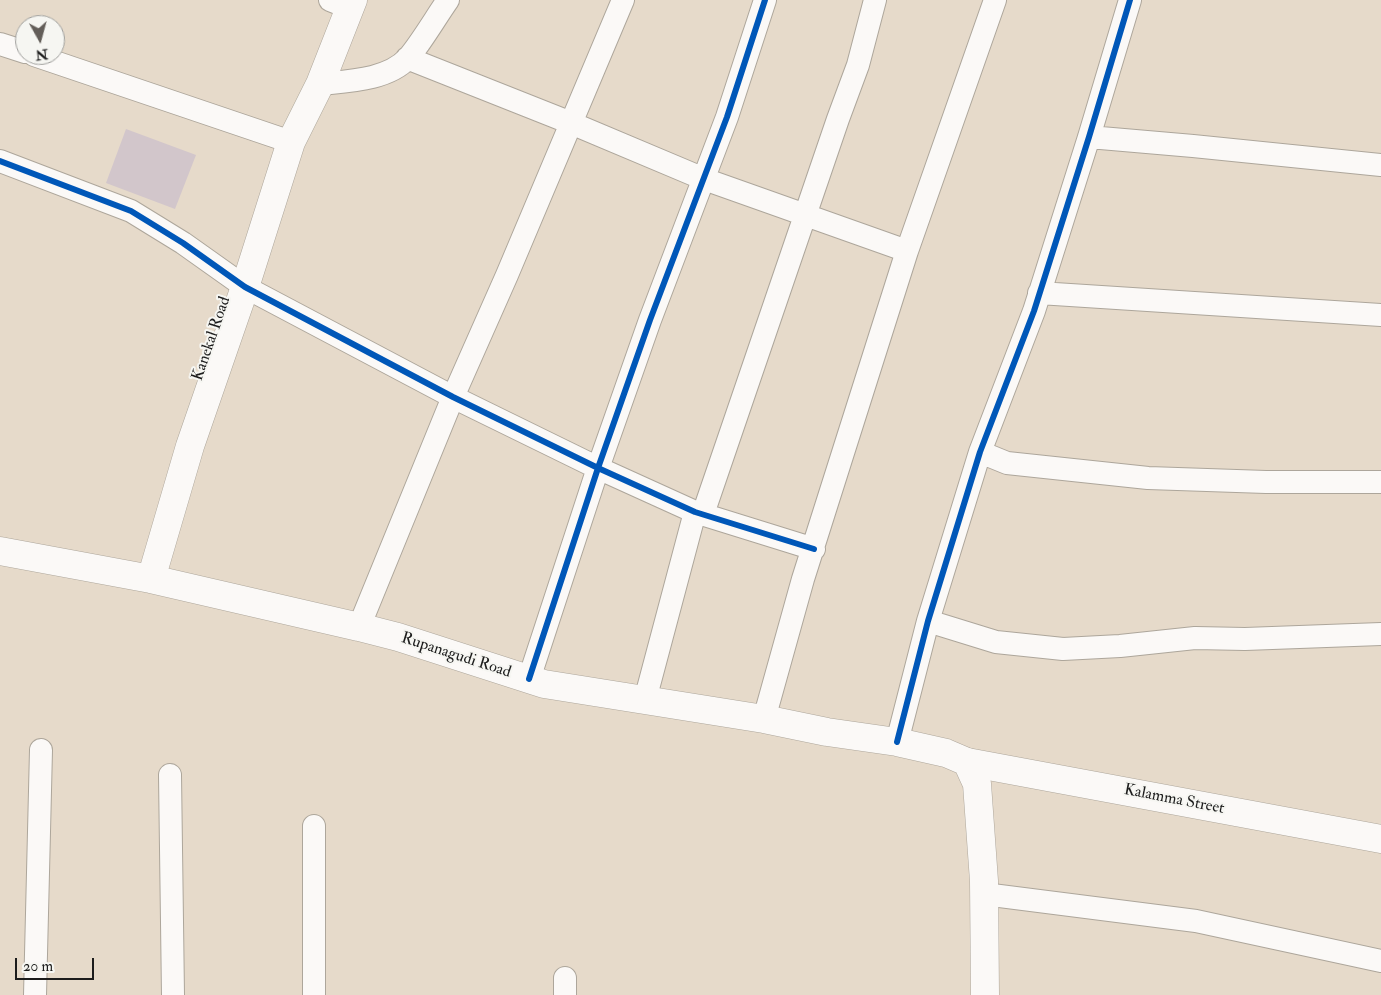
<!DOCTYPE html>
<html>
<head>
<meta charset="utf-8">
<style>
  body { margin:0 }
  #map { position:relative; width:1381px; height:995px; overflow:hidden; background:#e6daca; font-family:"IM FELL Double Pica",serif }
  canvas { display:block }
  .north { position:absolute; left:15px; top:15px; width:50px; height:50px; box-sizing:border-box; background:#f6f6f2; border:1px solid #9f9f9c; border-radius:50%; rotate:173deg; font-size:14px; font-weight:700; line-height:20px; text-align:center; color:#1c1c1c }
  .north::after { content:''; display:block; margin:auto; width:18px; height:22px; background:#635e59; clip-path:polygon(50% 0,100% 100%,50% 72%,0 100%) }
  .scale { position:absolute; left:15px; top:958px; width:79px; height:22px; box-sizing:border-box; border:2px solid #1c1c1c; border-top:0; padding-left:6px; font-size:15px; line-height:18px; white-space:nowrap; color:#1c1c1c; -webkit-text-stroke:4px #f6f6f2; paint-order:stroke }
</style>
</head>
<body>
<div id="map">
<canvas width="1381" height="995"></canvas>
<div class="north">N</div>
<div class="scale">20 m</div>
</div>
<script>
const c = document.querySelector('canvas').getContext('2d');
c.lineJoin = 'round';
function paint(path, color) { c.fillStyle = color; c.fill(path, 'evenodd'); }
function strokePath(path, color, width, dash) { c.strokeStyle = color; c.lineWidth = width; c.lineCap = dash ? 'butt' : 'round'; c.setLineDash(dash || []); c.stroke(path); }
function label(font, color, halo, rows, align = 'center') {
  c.font = font + ' "IM FELL Double Pica",serif'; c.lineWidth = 4; c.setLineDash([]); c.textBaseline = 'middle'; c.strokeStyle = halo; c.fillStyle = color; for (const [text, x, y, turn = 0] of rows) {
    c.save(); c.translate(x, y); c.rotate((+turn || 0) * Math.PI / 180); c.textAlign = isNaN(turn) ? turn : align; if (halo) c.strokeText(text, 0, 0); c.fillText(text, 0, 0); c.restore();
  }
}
const building = new Path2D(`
  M 126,129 L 196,155 L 175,209 L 106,183 Z`);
const street = new Path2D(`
  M 330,0 L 350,8
  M 0,44 L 25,52
  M 34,55 L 291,142
  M 407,58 L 571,123 L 704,179 L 907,251
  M 320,84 C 348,81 388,80 408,58 C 421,43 436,17 448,0
  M 1089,137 L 1193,146 L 1381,165
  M 0,161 L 131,211 L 183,243 L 245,287 L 453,397 L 598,468 L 695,512 L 814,549
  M 1039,293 L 1381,315
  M 980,452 L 1007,463 L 1148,478 L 1266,482 L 1381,482
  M 703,514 L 838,119 L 858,65 L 875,0
  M 928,621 L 996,642 L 1063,649 L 1120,646 L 1195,638 L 1245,639 L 1381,634
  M 359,627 L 453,397 L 507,275 L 623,0
  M 529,679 L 598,468 L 650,320 L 727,117 L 765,0
  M 645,700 L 695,512
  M 764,719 L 803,579 L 907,251 L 995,0
  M 897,742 L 928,621 L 980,452 L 1034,311 L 1089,137 L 1130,0
  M 170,775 L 173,995
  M 984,894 L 1196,921 L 1381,961
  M 35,995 L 41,750
  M 314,995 L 314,826
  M 565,995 L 565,978`);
const secondary = new Path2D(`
  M 967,762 L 1381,839`);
const primary = new Path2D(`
  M 0,551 L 151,579 L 359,627 L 398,637 L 544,684 L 764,719 L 827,732 L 897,742 L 946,753 L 967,762 L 977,784 L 984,881 L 985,995
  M 151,579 L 190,446 L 245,287 L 291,142 L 320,84 L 353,0`);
const cycleway = new Path2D(`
  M 0,161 L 131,211 L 183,243 L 245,287 L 453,397 L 598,468 L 695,512 L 814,549
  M 529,679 L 598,468 L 650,320 L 727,117 L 765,0
  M 897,742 L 928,621 L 980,452 L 1034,311 L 1089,137 L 1130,0`);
const streetNames = [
  ["Kanekal Road",212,339,-71],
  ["Rupanagudi Road",456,656,18],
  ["Kalamma Street",1174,800,11]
];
paint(building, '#d2c6cb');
strokePath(street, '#ada69b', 24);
strokePath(secondary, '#ada69b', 29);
strokePath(primary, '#ada69b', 29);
strokePath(street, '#fbf9f7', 22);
strokePath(secondary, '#fbf9f7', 28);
strokePath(primary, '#fbf9f7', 28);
strokePath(cycleway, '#0057b8', 6);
label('16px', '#1c1c1c', '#f6f6f2', streetNames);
</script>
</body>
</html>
